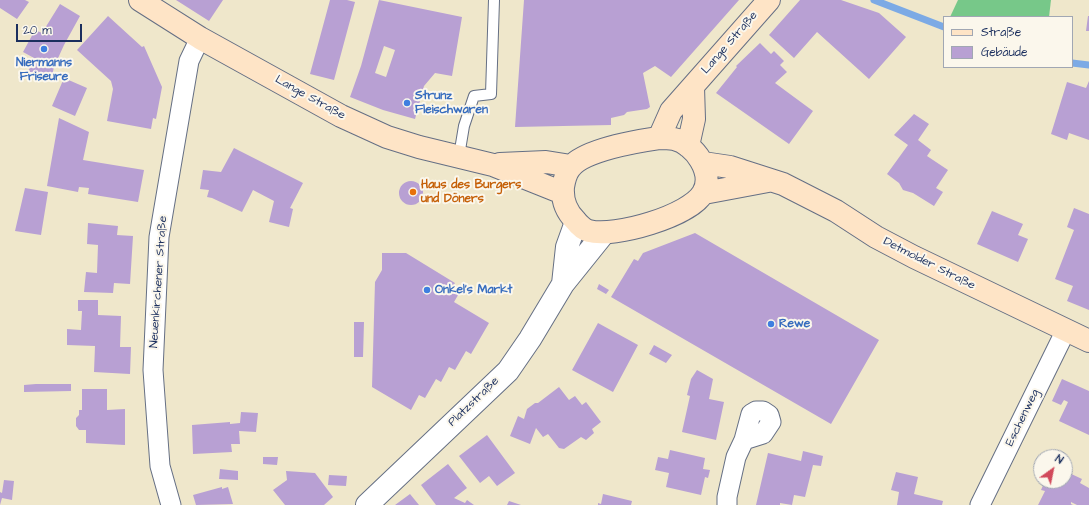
<!DOCTYPE html>
<html>
<head>
<meta charset="utf-8">
<style>
  body { margin:0 }
  #map { position:relative; width:1089px; height:505px; overflow:hidden; background:#efe7cb; font-family:"Architects Daughter",sans-serif }
  canvas { display:block }
  .legend { position:absolute; left:943px; top:16px; width:130px; height:52px; box-sizing:border-box; background:#fbf7ec; border:1px solid #a1a7b3; margin:0; padding:5px 7px; list-style:none; font-size:12px; color:#1b2f5e }
  .legend li { display:flex; align-items:center; gap:8px; height:20px }
  .legend b { width:20px; border:1px solid #a1a7b3 }
  .north { position:absolute; left:1033px; top:449px; width:40px; height:40px; box-sizing:border-box; background:#fbf7ec; border:1px solid #a1a7b3; border-radius:50%; rotate:33deg; font-size:11px; font-weight:700; line-height:16px; text-align:center; color:#1b2f5e }
  .north::after { content:''; display:block; margin:auto; width:14px; height:18px; background:#d1495b; clip-path:polygon(50% 0,100% 100%,50% 72%,0 100%) }
  .scale { position:absolute; left:16px; top:24px; width:66px; height:18px; box-sizing:border-box; border:2px solid #1b2f5e; border-top:0; padding-left:5px; font-size:12px; line-height:14px; white-space:nowrap; color:#1b2f5e; -webkit-text-stroke:3px #fbf7ec; paint-order:stroke }
</style>
</head>
<body>
<div id="map">
<canvas width="1089" height="505"></canvas>
<ul class="legend">
<li><b style="height:5px;background:#fee4c6"></b>Straße</li>
<li><b style="height:11px;background:#b8a0d3"></b>Gebäude</li>
</ul>
<div class="north">N</div>
<div class="scale">20 m</div>
</div>
<script>
const c = document.querySelector('canvas').getContext('2d');
c.lineJoin = 'round';
function paint(path, color) { c.fillStyle = color; c.fill(path, 'evenodd'); }
function strokePath(path, color, width, dash) { c.strokeStyle = color; c.lineWidth = width; c.lineCap = dash ? 'butt' : 'round'; c.setLineDash(dash || []); c.stroke(path); }
function label(font, color, halo, rows, align = 'center') {
  c.font = font + ' "Architects Daughter",sans-serif'; c.lineWidth = 4; c.setLineDash([]); c.textBaseline = 'middle'; c.strokeStyle = halo; c.fillStyle = color; for (const [text, x, y, turn = 0] of rows) {
    c.save(); c.translate(x, y); c.rotate((+turn || 0) * Math.PI / 180); c.textAlign = isNaN(turn) ? turn : align; if (halo) c.strokeText(text, 0, 0); c.fillText(text, 0, 0); c.restore();
  }
}
const green = new Path2D(`
  M 958,0 L 1051,0 L 1049,17 L 950,17 Z`);
const stream = new Path2D(`
  M 874,0 L 944,27
  M 1072,63 L 1089,65`);
const building = new Path2D(`
  M 0,0 L 25,0 L 29,2 L 17,19 L 0,8 Z
  M 176,0 L 223,0 L 209,21 Z
  M 330,0 L 347,0 L 355,2 L 334,80 L 310,74 Z
  M 379,0 L 462,17 L 452,76 L 435,73 L 424,86 L 415,119 L 383,110 L 350,97 L 361,66 ZM 384,46 L 395,50 L 386,77 L 375,73 Z
  M 524,0 L 739,0 L 671,77 L 655,66 L 643,73 L 650,107 L 647,109 L 627,112 L 624,115 L 611,118 L 611,125 L 515,127 Z
  M 800,0 L 841,0 L 879,13 L 906,37 L 869,79 L 817,32 L 794,58 L 769,35 Z
  M 60,4 L 80,16 L 64,45 L 54,67 L 51,80 L 27,74 L 34,58 L 23,52 L 35,30 L 42,33 Z
  M 108,16 L 142,47 L 144,46 L 162,87 L 156,119 L 153,118 L 151,129 L 107,121 L 113,89 L 111,81 L 77,50 Z
  M 1088,16 L 1089,16 L 1089,31 L 1086,31 Z
  M 760,43 L 771,54 L 774,51 L 784,61 L 780,65 L 787,72 L 775,83 L 813,111 L 789,144 L 716,93 L 737,67 L 736,66 Z
  M 64,78 L 87,88 L 75,116 L 52,106 Z
  M 1089,81 L 1089,140 L 1069,133 L 1067,140 L 1051,134 L 1067,82 L 1086,88 Z
  M 914,114 L 929,124 L 918,140 L 931,150 L 927,156 L 948,170 L 936,188 L 943,192 L 934,206 L 913,193 L 903,190 L 899,183 L 887,174 L 908,145 L 894,135 Z
  M 59,118 L 89,132 L 83,160 L 144,170 L 138,202 L 88,194 L 89,188 L 79,187 L 78,192 L 47,186 Z
  M 234,148 L 303,183 L 290,208 L 293,209 L 289,227 L 269,222 L 274,201 L 253,190 L 242,212 L 212,198 L 207,197 L 209,190 L 200,189 L 203,170 L 221,172 Z
  M399 193a12 12 0 1 1 24 0a12 12 0 1 1-24 0Z
  M 25,188 L 48,192 L 41,235 L 15,231 Z
  M 1074,208 L 1089,214 L 1089,310 L 1067,301 L 1073,286 L 1055,279 L 1074,230 L 1067,227 Z
  M 992,211 L 1023,224 L 1018,235 L 1028,239 L 1018,262 L 977,244 Z
  M 88,223 L 118,226 L 117,235 L 133,236 L 130,284 L 114,283 L 113,293 L 84,292 L 86,272 L 97,273 L 98,245 L 87,244 Z
  M 695,233 L 879,340 L 831,424 L 611,297 L 634,259 L 638,261 L 643,253 Z
  M 382,253 L 406,253 L 455,283 L 453,286 L 461,290 L 454,302 L 489,323 L 471,354 L 466,351 L 455,370 L 449,367 L 441,382 L 436,379 L 425,398 L 419,395 L 411,410 L 372,387 L 375,282 L 382,270 Z
  M 599,284 L 609,290 L 606,294 L 597,289 Z
  M 78,300 L 98,300 L 98,315 L 121,316 L 120,347 L 131,347 L 130,374 L 94,372 L 95,346 L 67,345 L 67,329 L 81,330 L 82,311 L 78,311 Z
  M 354,322 L 364,322 L 363,357 L 354,357 Z
  M 598,323 L 638,345 L 613,392 L 572,370 Z
  M 654,345 L 672,355 L 666,363 L 649,354 Z
  M 697,370 L 713,379 L 709,399 L 724,402 L 716,440 L 682,432 L 690,396 L 687,395 L 691,379 Z
  M 1062,379 L 1089,391 L 1089,435 L 1059,421 L 1068,402 L 1064,400 L 1061,405 L 1052,401 Z
  M 36,384 L 71,384 L 71,391 L 24,392 L 24,385 Z
  M 559,387 L 569,400 L 575,396 L 582,405 L 586,402 L 601,422 L 592,429 L 594,433 L 586,440 L 581,437 L 564,449 L 559,448 L 548,434 L 543,437 L 536,428 L 530,444 L 510,436 L 518,416 L 524,419 L 527,409 L 535,403 L 538,403 Z
  M 82,389 L 107,389 L 107,410 L 125,409 L 125,445 L 86,443 L 86,430 L 79,430 L 76,426 L 76,418 L 79,415 L 79,410 L 82,410 Z
  M 241,412 L 258,413 L 256,432 L 239,431 L 240,444 L 231,444 L 232,452 L 193,454 L 192,425 L 230,422 L 230,424 L 240,423 Z
  M 487,435 L 515,473 L 497,486 L 489,476 L 480,483 L 459,456 Z
  M 670,450 L 705,458 L 703,469 L 710,470 L 708,478 L 705,477 L 701,495 L 666,487 L 669,473 L 655,470 L 658,457 L 668,459 Z
  M 803,451 L 823,456 L 821,466 L 813,465 L 805,497 L 794,495 L 792,505 L 780,503 L 780,505 L 756,505 L 768,453 L 801,461 Z
  M 263,457 L 278,457 L 277,465 L 263,464 Z
  M 448,464 L 467,488 L 454,498 L 465,503 L 467,500 L 474,505 L 436,505 L 421,485 Z
  M 220,469 L 238,471 L 238,480 L 219,479 Z
  M 286,471 L 315,473 L 333,497 L 324,505 L 285,505 L 273,490 L 287,480 Z
  M 1065,471 L 1082,479 L 1080,483 L 1089,488 L 1089,505 L 1077,505 L 1071,502 L 1071,504 L 1073,505 L 1038,505 L 1045,491 L 1041,490 L 1045,481 L 1065,481 Z
  M 896,472 L 918,477 L 914,494 L 943,501 L 942,505 L 897,505 L 899,492 L 891,490 Z
  M 329,475 L 347,476 L 346,486 L 328,485 Z
  M 4,480 L 14,481 L 12,500 L 2,498 L 0,505 L 0,492 L 2,493 Z
  M 222,487 L 222,489 L 228,487 L 233,504 L 196,505 L 193,495 Z
  M 410,494 L 419,505 L 395,505 Z
  M 603,494 L 632,501 L 631,505 L 598,505 L 598,503 L 601,504 Z
  M 509,501 L 521,505 L 507,505 Z`);
const service = new Path2D(`
  M 459,156 L 464,126 L 474,96 L 491,94 L 494,0`);
const minor = new Path2D(`
  M 171,505 L 160,466 L 153,370 L 159,237 L 189,61 L 200,38
  M 727,505 L 727,497 L 736,457 L 744,440 L 751,414 L 756,411 L 763,411 L 769,415 L 771,422 L 763,434 L 744,440
  M 980,505 L 1066,330`);
const tertiary = new Path2D(`
  M 563,284 L 567,247 L 576,222
  M 367,505 L 508,371 L 530,339 L 563,284 L 604,233`);
const secondary = new Path2D(`
  M 140,0 L 200,38 L 341,116 L 387,137 L 419,147 L 493,165 L 563,193
  M 659,138 C 663,138 669,138 674,139 C 694,143 715,173 703,193 C 690,216 614,238 589,231 C 584,230 578,224 575,220 C 566,211 562,200 563,187 C 564,181 566,173 570,168 C 583,150 638,141 659,138 Z
  M 659,138 L 671,111 L 769,0
  M 688,146 L 694,119 L 693,87
  M 703,163 L 730,167 L 783,184 L 836,211 L 876,237 L 914,257 L 1089,341
  M 500,164 L 546,162 L 571,166
  M 704,193 L 768,181`);
const markers = [
  [44,49,4,"#3f7fe0"],
  [407,103,4,"#3f7fe0"],
  [413,192,4,"#e8710a"],
  [427,290,4,"#3f7fe0"],
  [771,324,4,"#3f7fe0"]
];
const streetNames = [
  ["Lange Straße",730,43,-49],
  ["Lange Straße",310,98,29],
  ["Detmolder Straße",929,264,27],
  ["Neuenkirchener Straße",159,282,-86],
  ["Platzstraße",474,402,-44],
  ["Eschenweg",1023,418,-64]
];
const shopNames = [
  ["Niermanns",44,63,"center"],
  ["Friseure",44,77,"center"],
  ["Strunz",415,96],
  ["Fleischwaren",415,110],
  ["Onkel's Markt",435,290],
  ["Rewe",779,324]
];
const foodNames = [
  ["Haus des Burgers",421,185],
  ["und Döners",421,199]
];
paint(green, '#77c889');
strokePath(stream, '#7caae5', 7);
paint(building, '#b8a0d3');
strokePath(service, '#656f84', 12);
strokePath(minor, '#656f84', 21);
strokePath(tertiary, '#656f84', 24);
strokePath(secondary, '#656f84', 24);
strokePath(service, '#fff', 10);
strokePath(minor, '#fff', 19);
strokePath(tertiary, '#fff', 22);
strokePath(secondary, '#fee4c6', 22);
for (const [x, y, r, color] of markers) { const dot = new Path2D(); dot.arc(x, y, r, 0, 2 * Math.PI); c.fillStyle = color; c.fill(dot); strokePath(dot, '#fbf7ec', 1.5); }
label('12px', '#1b2f5e', '#fbf7ec', streetNames);
label('bold 12px', '#366cbe', '#fbf7ec', shopNames, 'left');
label('bold 12px', '#c56008', '#fbf7ec', foodNames, 'left');
</script>
</body>
</html>
